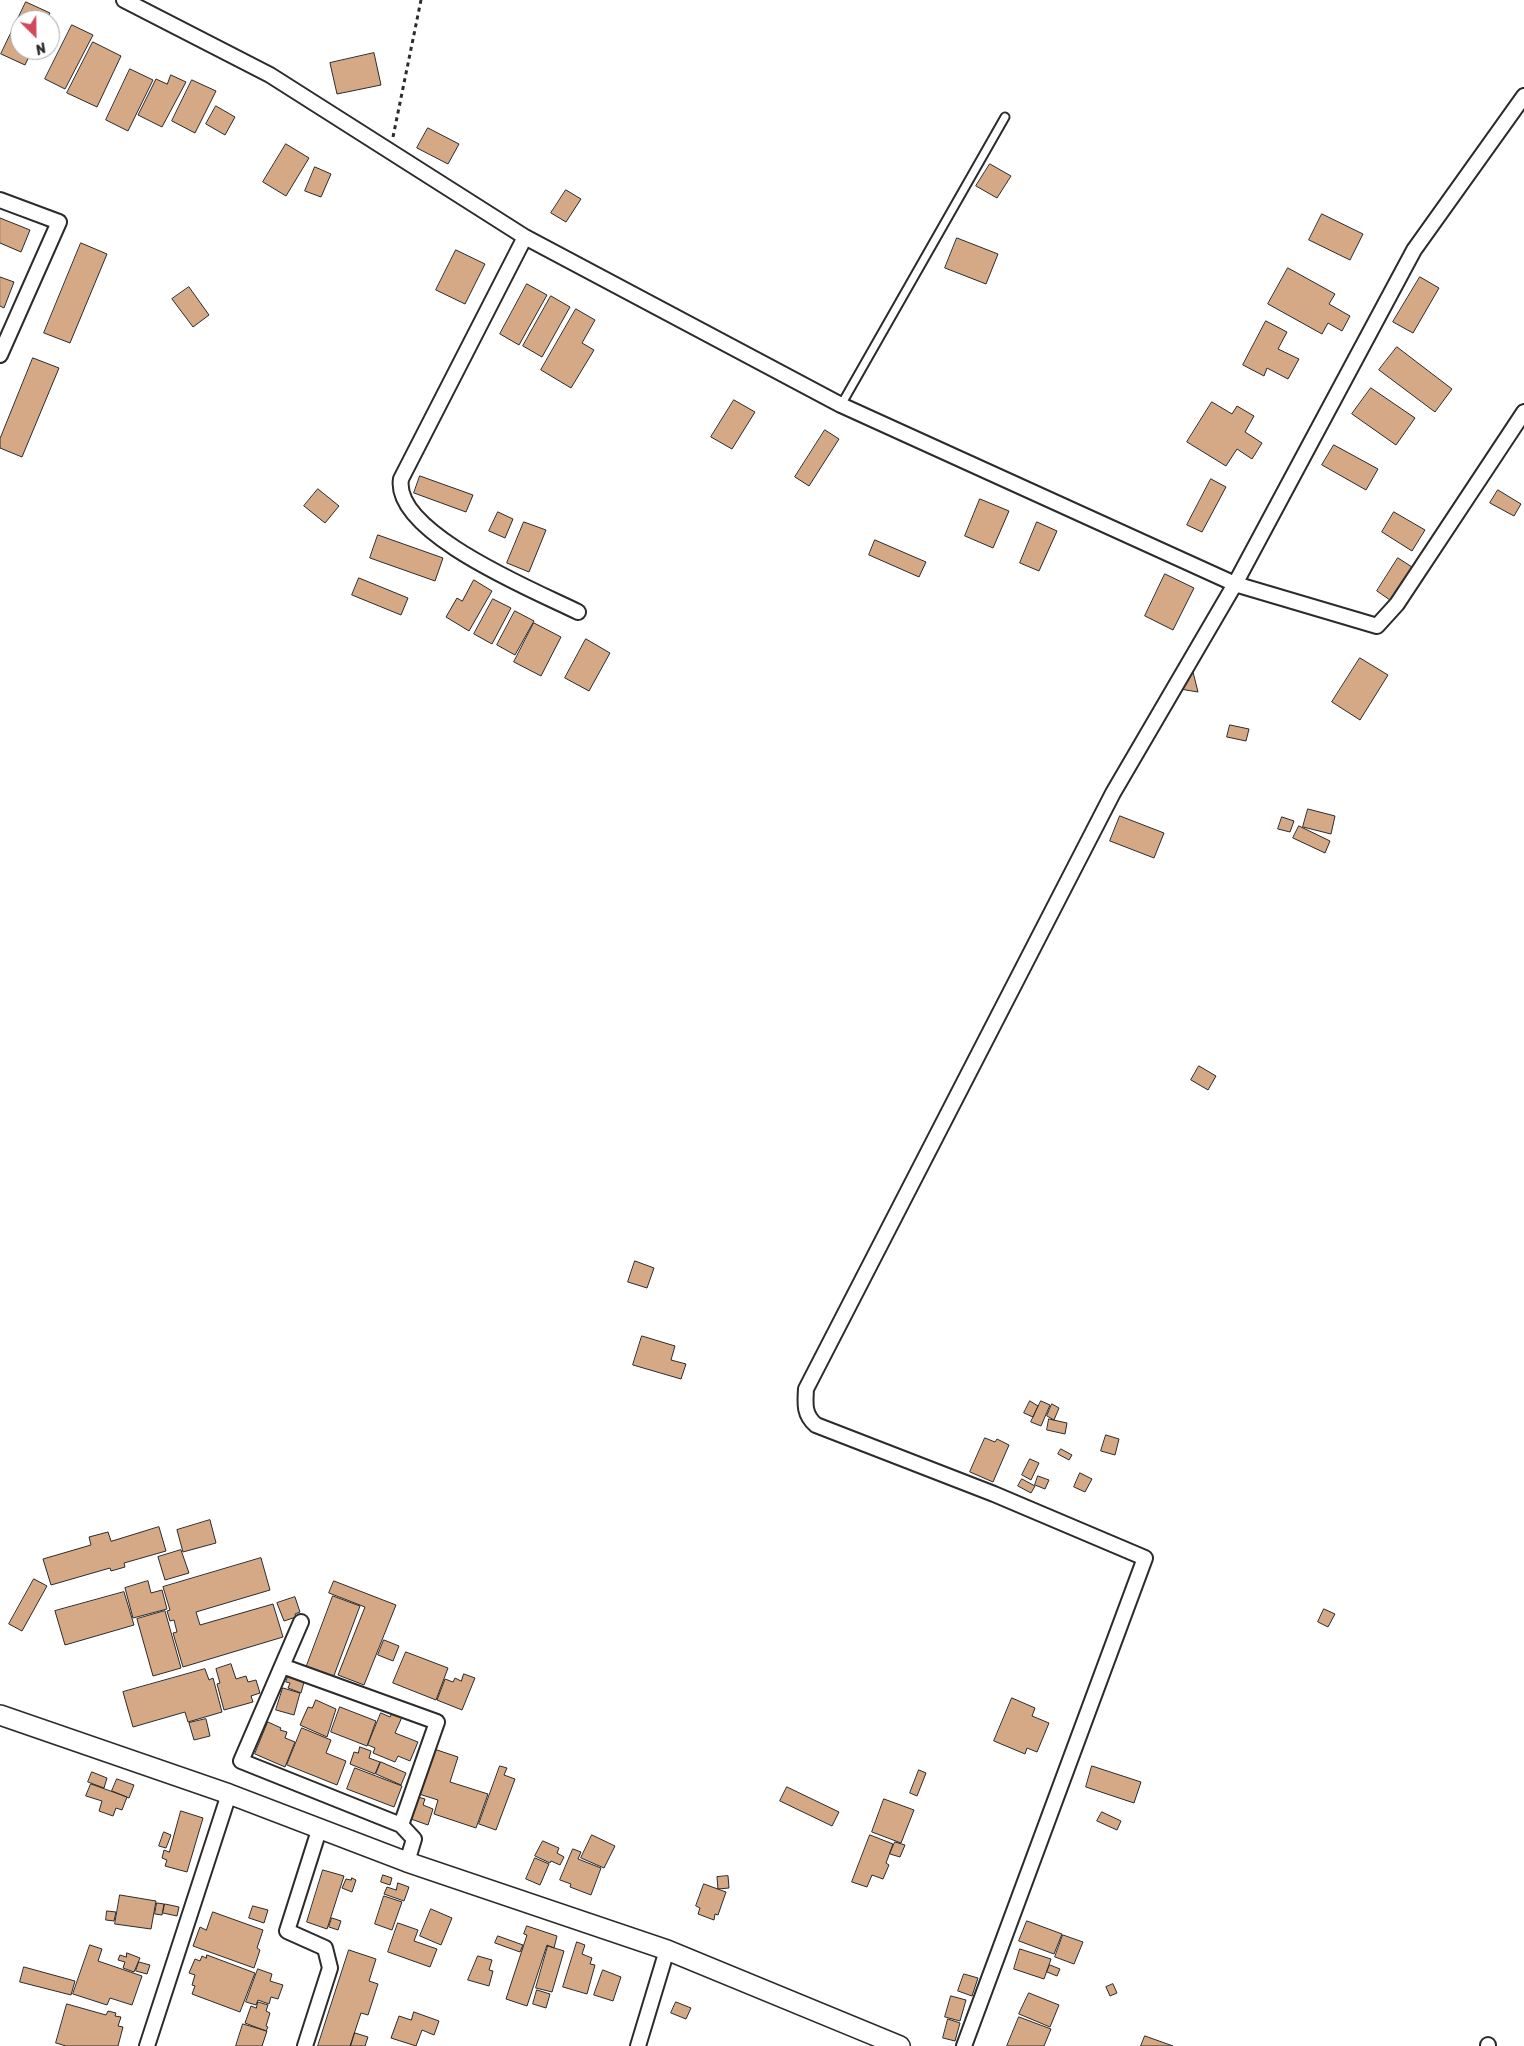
<!DOCTYPE html>
<html>
<head>
<meta charset="utf-8">
<style>
  body { margin:0 }
  #map { position:relative; width:1524px; height:2046px; overflow:hidden; background:#fff; font-family:Sriracha,sans-serif }
  canvas { display:block }
  .north { position:absolute; left:10px; top:10px; width:50px; height:50px; box-sizing:border-box; background:#fff; border:1px solid #aaa; border-radius:50%; rotate:157deg; font-size:14px; font-weight:700; line-height:20px; text-align:center; color:#2b2b2b }
  .north::after { content:''; display:block; margin:auto; width:18px; height:22px; background:#d1495b; clip-path:polygon(50% 0,100% 100%,50% 72%,0 100%) }
</style>
</head>
<body>
<div id="map">
<canvas width="1524" height="2046"></canvas>
<div class="north">N</div>
</div>
<script>
const c = document.querySelector('canvas').getContext('2d');
c.lineJoin = 'round';
function paint(path, color) { c.fillStyle = color; c.fill(path, 'evenodd'); }
function strokePath(path, color, width, dash) { c.strokeStyle = color; c.lineWidth = width; c.lineCap = dash ? 'butt' : 'round'; c.setLineDash(dash || []); c.stroke(path); }
const building = new Path2D(`
  M 26,2 L 50,13 L 46,20 L 20,20 L 20,50 L 32,50 L 25,65 L 1,54 Z
  M 72,25 L 93,35 L 65,89 L 45,79 Z
  M 93,42 L 121,56 L 97,107 L 67,93 Z
  M 374,53 L 381,85 L 337,94 L 330,63 Z
  M 130,69 L 153,80 L 128,131 L 106,120 Z
  M 171,75 L 186,82 L 162,127 L 138,115 L 156,79 L 167,84 Z
  M 192,80 L 216,91 L 195,133 L 172,121 Z
  M 216,106 L 235,117 L 225,135 L 206,124 Z
  M 428,128 L 459,144 L 448,164 L 417,148 Z
  M 286,144 L 309,158 L 286,196 L 263,182 Z
  M 990,164 L 1011,176 L 997,198 L 976,186 Z
  M 315,167 L 331,174 L 321,197 L 305,191 Z
  M 566,190 L 581,199 L 566,222 L 551,213 Z
  M 1322,214 L 1363,234 L 1350,260 L 1309,240 Z
  M 0,218 L 30,230 L 21,252 L 0,243 Z
  M 957,238 L 998,254 L 986,284 L 945,268 Z
  M 81,243 L 107,254 L 70,343 L 44,333 Z
  M 456,250 L 485,264 L 465,304 L 436,290 Z
  M 1288,268 L 1335,294 L 1329,304 L 1350,316 L 1342,331 L 1328,323 L 1322,334 L 1268,304 Z
  M 0,277 L 14,282 L 4,308 L 0,306 Z
  M 1420,277 L 1439,288 L 1413,333 L 1393,322 Z
  M 527,284 L 547,295 L 519,345 L 500,334 Z
  M 189,287 L 209,315 L 193,327 L 172,299 Z
  M 551,296 L 570,307 L 542,357 L 523,346 Z
  M 576,309 L 595,320 L 582,343 L 594,350 L 571,388 L 541,370 Z
  M 1266,321 L 1287,332 L 1278,349 L 1299,359 L 1288,379 L 1267,368 L 1264,376 L 1243,365 Z
  M 1397,347 L 1452,389 L 1435,412 L 1379,370 Z
  M 33,358 L 59,368 L 22,457 L 0,448 L 0,439 Z
  M 1371,388 L 1415,418 L 1396,445 L 1352,414 Z
  M 734,400 L 755,412 L 732,449 L 711,437 Z
  M 1212,402 L 1232,414 L 1237,406 L 1254,416 L 1245,432 L 1262,443 L 1252,459 L 1237,449 L 1226,466 L 1187,442 Z
  M 825,430 L 839,439 L 809,486 L 795,477 Z
  M 1334,445 L 1378,469 L 1366,490 L 1322,465 Z
  M 420,476 L 473,495 L 466,512 L 414,493 Z
  M 1211,479 L 1226,487 L 1202,532 L 1187,525 Z
  M 318,489 L 339,506 L 325,523 L 304,506 Z
  M 1498,490 L 1521,504 L 1514,516 L 1490,503 Z
  M 980,499 L 1009,511 L 993,548 L 965,536 Z
  M 498,512 L 513,519 L 505,538 L 489,531 Z
  M 1394,512 L 1425,530 L 1412,551 L 1382,532 Z
  M 524,522 L 546,530 L 529,572 L 507,563 Z
  M 1037,522 L 1057,531 L 1039,571 L 1020,563 Z
  M 378,535 L 443,558 L 435,581 L 370,558 Z
  M 875,540 L 926,562 L 919,577 L 869,555 Z
  M 1398,558 L 1412,567 L 1390,600 L 1377,591 Z
  M 1165,574 L 1194,588 L 1173,630 L 1145,616 Z
  M 359,578 L 408,598 L 401,615 L 352,595 Z
  M 474,580 L 492,591 L 469,631 L 446,617 L 457,598 L 462,601 Z
  M 493,599 L 511,608 L 492,644 L 474,634 Z
  M 515,611 L 534,621 L 515,655 L 497,645 Z
  M 534,623 L 561,637 L 541,676 L 514,662 Z
  M 586,639 L 610,653 L 589,691 L 565,678 Z
  M 1360,658 L 1388,675 L 1360,720 L 1332,702 Z
  M 1193,672 L 1198,692 L 1180,689 Z
  M 1230,725 L 1249,729 L 1246,741 L 1227,737 Z
  M 1308,809 L 1335,816 L 1331,834 L 1303,827 Z
  M 1120,816 L 1164,833 L 1154,858 L 1110,841 Z
  M 1282,817 L 1294,821 L 1290,832 L 1278,829 Z
  M 1299,826 L 1330,841 L 1325,853 L 1293,838 Z
  M 1199,1066 L 1216,1076 L 1208,1090 L 1191,1080 Z
  M 635,1261 L 654,1268 L 647,1288 L 628,1282 Z
  M 642,1336 L 675,1346 L 671,1360 L 686,1364 L 681,1379 L 633,1365 Z
  M 1030,1401 L 1038,1406 L 1033,1417 L 1024,1413 Z
  M 1041,1401 L 1050,1405 L 1041,1426 L 1031,1422 Z
  M 1052,1404 L 1059,1408 L 1054,1420 L 1047,1416 Z
  M 1049,1419 L 1067,1423 L 1065,1434 L 1047,1430 Z
  M 1106,1435 L 1119,1439 L 1115,1455 L 1101,1451 Z
  M 985,1438 L 995,1442 L 997,1439 L 1009,1445 L 993,1482 L 970,1472 Z
  M 1061,1449 L 1072,1455 L 1069,1460 L 1058,1454 Z
  M 1030,1459 L 1039,1463 L 1031,1480 L 1022,1475 Z
  M 1080,1473 L 1092,1479 L 1085,1492 L 1074,1487 Z
  M 1038,1476 L 1049,1480 L 1045,1489 L 1035,1485 Z
  M 1022,1479 L 1035,1486 L 1031,1493 L 1018,1486 Z
  M 210,1520 L 216,1543 L 183,1552 L 177,1530 Z
  M 159,1527 L 166,1551 L 124,1563 L 125,1567 L 111,1571 L 110,1568 L 51,1585 L 43,1559 L 91,1545 L 89,1537 L 108,1532 L 111,1541 Z
  M 181,1550 L 189,1573 L 165,1580 L 158,1557 Z
  M 261,1558 L 270,1590 L 196,1612 L 200,1625 L 273,1604 L 283,1637 L 183,1667 L 173,1633 L 177,1632 L 174,1620 L 170,1621 L 167,1611 L 170,1610 L 163,1587 Z
  M 34,1579 L 47,1586 L 22,1631 L 9,1624 Z
  M 148,1581 L 151,1593 L 162,1590 L 167,1609 L 133,1618 L 125,1588 Z
  M 334,1581 L 396,1605 L 364,1685 L 338,1675 L 365,1607 L 329,1593 Z
  M 124,1592 L 134,1625 L 65,1645 L 55,1611 Z
  M 333,1596 L 360,1606 L 333,1678 L 306,1668 Z
  M 295,1597 L 300,1612 L 295,1614 L 296,1617 L 284,1621 L 277,1603 Z
  M 1324,1609 L 1335,1614 L 1328,1627 L 1318,1622 Z
  M 165,1611 L 181,1668 L 153,1676 L 137,1619 Z
  M 384,1640 L 399,1646 L 393,1661 L 378,1655 Z
  M 406,1652 L 448,1668 L 436,1700 L 393,1683 Z
  M 231,1664 L 236,1679 L 246,1676 L 248,1682 L 256,1680 L 260,1693 L 251,1696 L 253,1702 L 224,1710 L 217,1684 L 220,1683 L 216,1669 Z
  M 205,1669 L 209,1680 L 213,1678 L 222,1712 L 188,1722 L 185,1712 L 133,1727 L 123,1692 Z
  M 464,1674 L 475,1678 L 462,1710 L 437,1700 L 445,1679 L 453,1682 L 455,1678 L 461,1681 Z
  M 288,1677 L 304,1682 L 301,1693 L 288,1688 L 290,1683 L 286,1682 Z
  M 283,1688 L 300,1693 L 294,1715 L 276,1710 Z
  M 1012,1698 L 1035,1708 L 1032,1716 L 1049,1723 L 1037,1752 L 1027,1748 L 1025,1754 L 994,1741 Z
  M 316,1700 L 336,1709 L 327,1737 L 300,1725 L 308,1707 L 312,1708 Z
  M 340,1707 L 376,1721 L 367,1746 L 331,1732 Z
  M 381,1713 L 390,1717 L 392,1713 L 402,1717 L 395,1733 L 418,1742 L 410,1761 L 398,1756 L 395,1762 L 373,1753 L 375,1748 L 368,1745 Z
  M 206,1719 L 210,1736 L 194,1740 L 189,1723 Z
  M 268,1722 L 281,1728 L 280,1730 L 287,1732 L 285,1738 L 295,1742 L 285,1767 L 255,1754 Z
  M 302,1728 L 331,1740 L 326,1753 L 346,1761 L 337,1785 L 287,1765 Z
  M 360,1747 L 371,1751 L 369,1758 L 380,1762 L 375,1774 L 350,1764 L 354,1752 L 358,1753 Z
  M 434,1749 L 458,1757 L 450,1782 L 488,1794 L 476,1828 L 434,1814 L 438,1800 L 419,1794 Z
  M 381,1762 L 406,1773 L 401,1785 L 376,1774 Z
  M 500,1766 L 507,1768 L 504,1775 L 515,1779 L 496,1830 L 479,1824 Z
  M 1092,1766 L 1141,1782 L 1134,1803 L 1086,1787 Z
  M 355,1768 L 402,1786 L 394,1807 L 347,1789 Z
  M 919,1770 L 926,1773 L 917,1796 L 910,1793 Z
  M 92,1772 L 107,1778 L 104,1788 L 88,1782 Z
  M 117,1779 L 134,1785 L 129,1798 L 112,1791 Z
  M 91,1784 L 127,1797 L 122,1810 L 116,1808 L 113,1816 L 99,1811 L 102,1801 L 86,1796 Z
  M 787,1787 L 839,1812 L 832,1826 L 780,1801 Z
  M 418,1797 L 425,1799 L 423,1805 L 433,1809 L 428,1825 L 408,1818 Z
  M 884,1799 L 914,1810 L 901,1843 L 872,1832 Z
  M 181,1811 L 203,1818 L 187,1872 L 165,1866 L 167,1860 L 162,1858 L 164,1850 L 169,1852 Z
  M 1102,1812 L 1121,1821 L 1117,1830 L 1097,1821 Z
  M 164,1832 L 171,1835 L 166,1848 L 159,1846 Z
  M 592,1835 L 615,1846 L 604,1868 L 581,1858 Z
  M 870,1835 L 893,1844 L 886,1863 L 889,1865 L 883,1879 L 872,1875 L 867,1887 L 852,1882 Z
  M 543,1841 L 559,1848 L 557,1853 L 564,1857 L 560,1865 L 551,1861 L 550,1863 L 535,1856 Z
  M 895,1842 L 905,1845 L 900,1857 L 890,1854 Z
  M 573,1849 L 581,1852 L 578,1859 L 601,1868 L 591,1895 L 570,1887 L 571,1884 L 560,1880 Z
  M 535,1858 L 549,1864 L 540,1885 L 526,1879 Z
  M 323,1870 L 344,1876 L 327,1929 L 307,1922 Z
  M 383,1875 L 392,1878 L 390,1885 L 381,1882 Z
  M 728,1876 L 729,1888 L 718,1889 L 717,1877 Z
  M 352,1878 L 356,1880 L 352,1892 L 342,1888 L 346,1879 L 351,1880 Z
  M 398,1883 L 409,1887 L 404,1901 L 384,1894 L 387,1887 L 396,1890 Z
  M 704,1884 L 726,1892 L 718,1915 L 715,1914 L 714,1920 L 698,1914 L 700,1908 L 696,1906 Z
  M 120,1895 L 156,1901 L 151,1929 L 115,1924 Z
  M 384,1896 L 402,1902 L 392,1930 L 375,1924 Z
  M 157,1903 L 164,1904 L 162,1915 L 155,1914 Z
  M 165,1904 L 179,1907 L 177,1916 L 163,1913 Z
  M 253,1906 L 268,1910 L 264,1923 L 249,1918 Z
  M 431,1909 L 452,1918 L 441,1945 L 420,1936 Z
  M 107,1911 L 116,1912 L 114,1921 L 106,1920 Z
  M 213,1912 L 263,1930 L 257,1948 L 260,1950 L 254,1968 L 193,1946 L 200,1927 L 206,1930 Z
  M 332,1918 L 341,1921 L 338,1930 L 329,1927 Z
  M 1027,1921 L 1062,1934 L 1054,1954 L 1019,1941 Z
  M 398,1923 L 418,1930 L 414,1941 L 437,1949 L 430,1967 L 388,1952 Z
  M 527,1926 L 557,1936 L 554,1948 L 547,1945 L 527,2006 L 506,1999 L 527,1935 L 524,1934 Z
  M 1063,1935 L 1083,1942 L 1074,1964 L 1055,1957 Z
  M 498,1936 L 523,1945 L 520,1952 L 495,1943 Z
  M 577,1942 L 585,1945 L 582,1954 L 592,1958 L 590,1964 L 595,1965 L 587,1994 L 563,1987 Z
  M 90,1945 L 102,1949 L 98,1961 L 142,1976 L 132,2005 L 110,1998 L 107,2005 L 73,1994 Z
  M 548,1946 L 564,1951 L 552,1992 L 536,1988 Z
  M 1020,1949 L 1051,1959 L 1044,1979 L 1014,1969 Z
  M 349,1950 L 376,1959 L 369,1981 L 378,1984 L 368,2015 L 361,2013 L 350,2046 L 318,2046 Z
  M 127,1953 L 140,1958 L 134,1972 L 123,1968 L 125,1962 L 118,1960 L 120,1955 L 126,1957 Z
  M 207,1955 L 255,1973 L 240,2012 L 192,1994 L 195,1986 L 192,1985 L 195,1975 L 189,1973 L 195,1959 L 200,1961 L 202,1956 L 206,1958 Z
  M 478,1956 L 492,1960 L 489,1970 L 493,1971 L 489,1986 L 468,1980 Z
  M 139,1962 L 150,1965 L 147,1974 L 136,1971 Z
  M 1050,1965 L 1060,1969 L 1057,1976 L 1047,1972 Z
  M 24,1967 L 75,1981 L 71,1995 L 20,1982 Z
  M 258,1969 L 272,1974 L 270,1981 L 283,1985 L 278,1999 L 271,1997 L 269,2004 L 258,2000 L 256,2005 L 246,2002 Z
  M 603,1970 L 621,1977 L 613,2001 L 594,1995 Z
  M 964,1974 L 978,1978 L 972,1996 L 958,1991 Z
  M 1113,1984 L 1117,1993 L 1110,1996 L 1106,1987 Z
  M 537,1990 L 550,1994 L 546,2008 L 533,2004 Z
  M 1029,1993 L 1059,2005 L 1050,2027 L 1019,2014 Z
  M 951,1996 L 966,2000 L 960,2021 L 945,2017 Z
  M 258,2002 L 268,2005 L 266,2011 L 270,2013 L 266,2026 L 268,2027 L 266,2031 L 245,2023 L 251,2006 L 256,2008 Z
  M 676,2002 L 691,2008 L 686,2019 L 671,2013 Z
  M 67,2004 L 106,2015 L 108,2011 L 116,2013 L 115,2016 L 121,2017 L 118,2026 L 123,2027 L 118,2046 L 66,2046 L 56,2043 Z
  M 414,2012 L 439,2021 L 434,2035 L 422,2030 L 416,2046 L 391,2038 L 399,2016 L 411,2020 Z
  M 1019,2017 L 1051,2029 L 1044,2046 L 1007,2046 Z
  M 948,2019 L 960,2023 L 955,2041 L 943,2038 Z
  M 243,2024 L 267,2031 L 262,2046 L 236,2046 Z
  M 355,2033 L 368,2037 L 365,2046 L 351,2046 Z
  M 1145,2036 L 1173,2046 L 1141,2046 Z`);
const path = new Path2D(`
  M 393,137 L 421,0`);
const lane = new Path2D(`
  M 841,405 L 1005,117`);
const street = new Path2D(`
  M 124,0 L 270,75 L 525,237 L 841,405 L 1235,584 L 1377,626 L 1397,604 L 1524,412
  M 0,200 L 59,222 L 0,355
  M 525,237 L 401,479 C 392,533 538,592 578,612
  M 301,1622 L 241,1761 L 401,1825
  M 282,1666 L 437,1722 L 401,1825 L 414,1839 L 407,1862
  M 147,2046 L 229,1794
  M 305,2046 L 330,1968 L 325,1948 L 287,1931 L 320,1827
  M 638,2046 L 667,1950
  M 964,2046 L 1145,1558 L 994,1494 L 816,1425 C 804,1415 805,1404 806,1389 L 1113,793 L 1235,584 L 1414,250 L 1524,96
  M 1488,2046 L 1488,2045`);
const secondary = new Path2D(`
  M 0,1715 L 229,1794 L 407,1862 L 667,1950 L 900,2046`);
paint(building, '#d5a986');
strokePath(building, '#2b2b2b', 1);
strokePath(lane, '#2b2b2b', 11);
strokePath(street, '#2b2b2b', 18);
strokePath(secondary, '#2b2b2b', 22);
strokePath(path, '#2b2b2b', 3, [4, 4]);
strokePath(lane, '#fff', 7);
strokePath(street, '#fff', 14);
strokePath(secondary, '#fff', 19);
</script>
</body>
</html>
